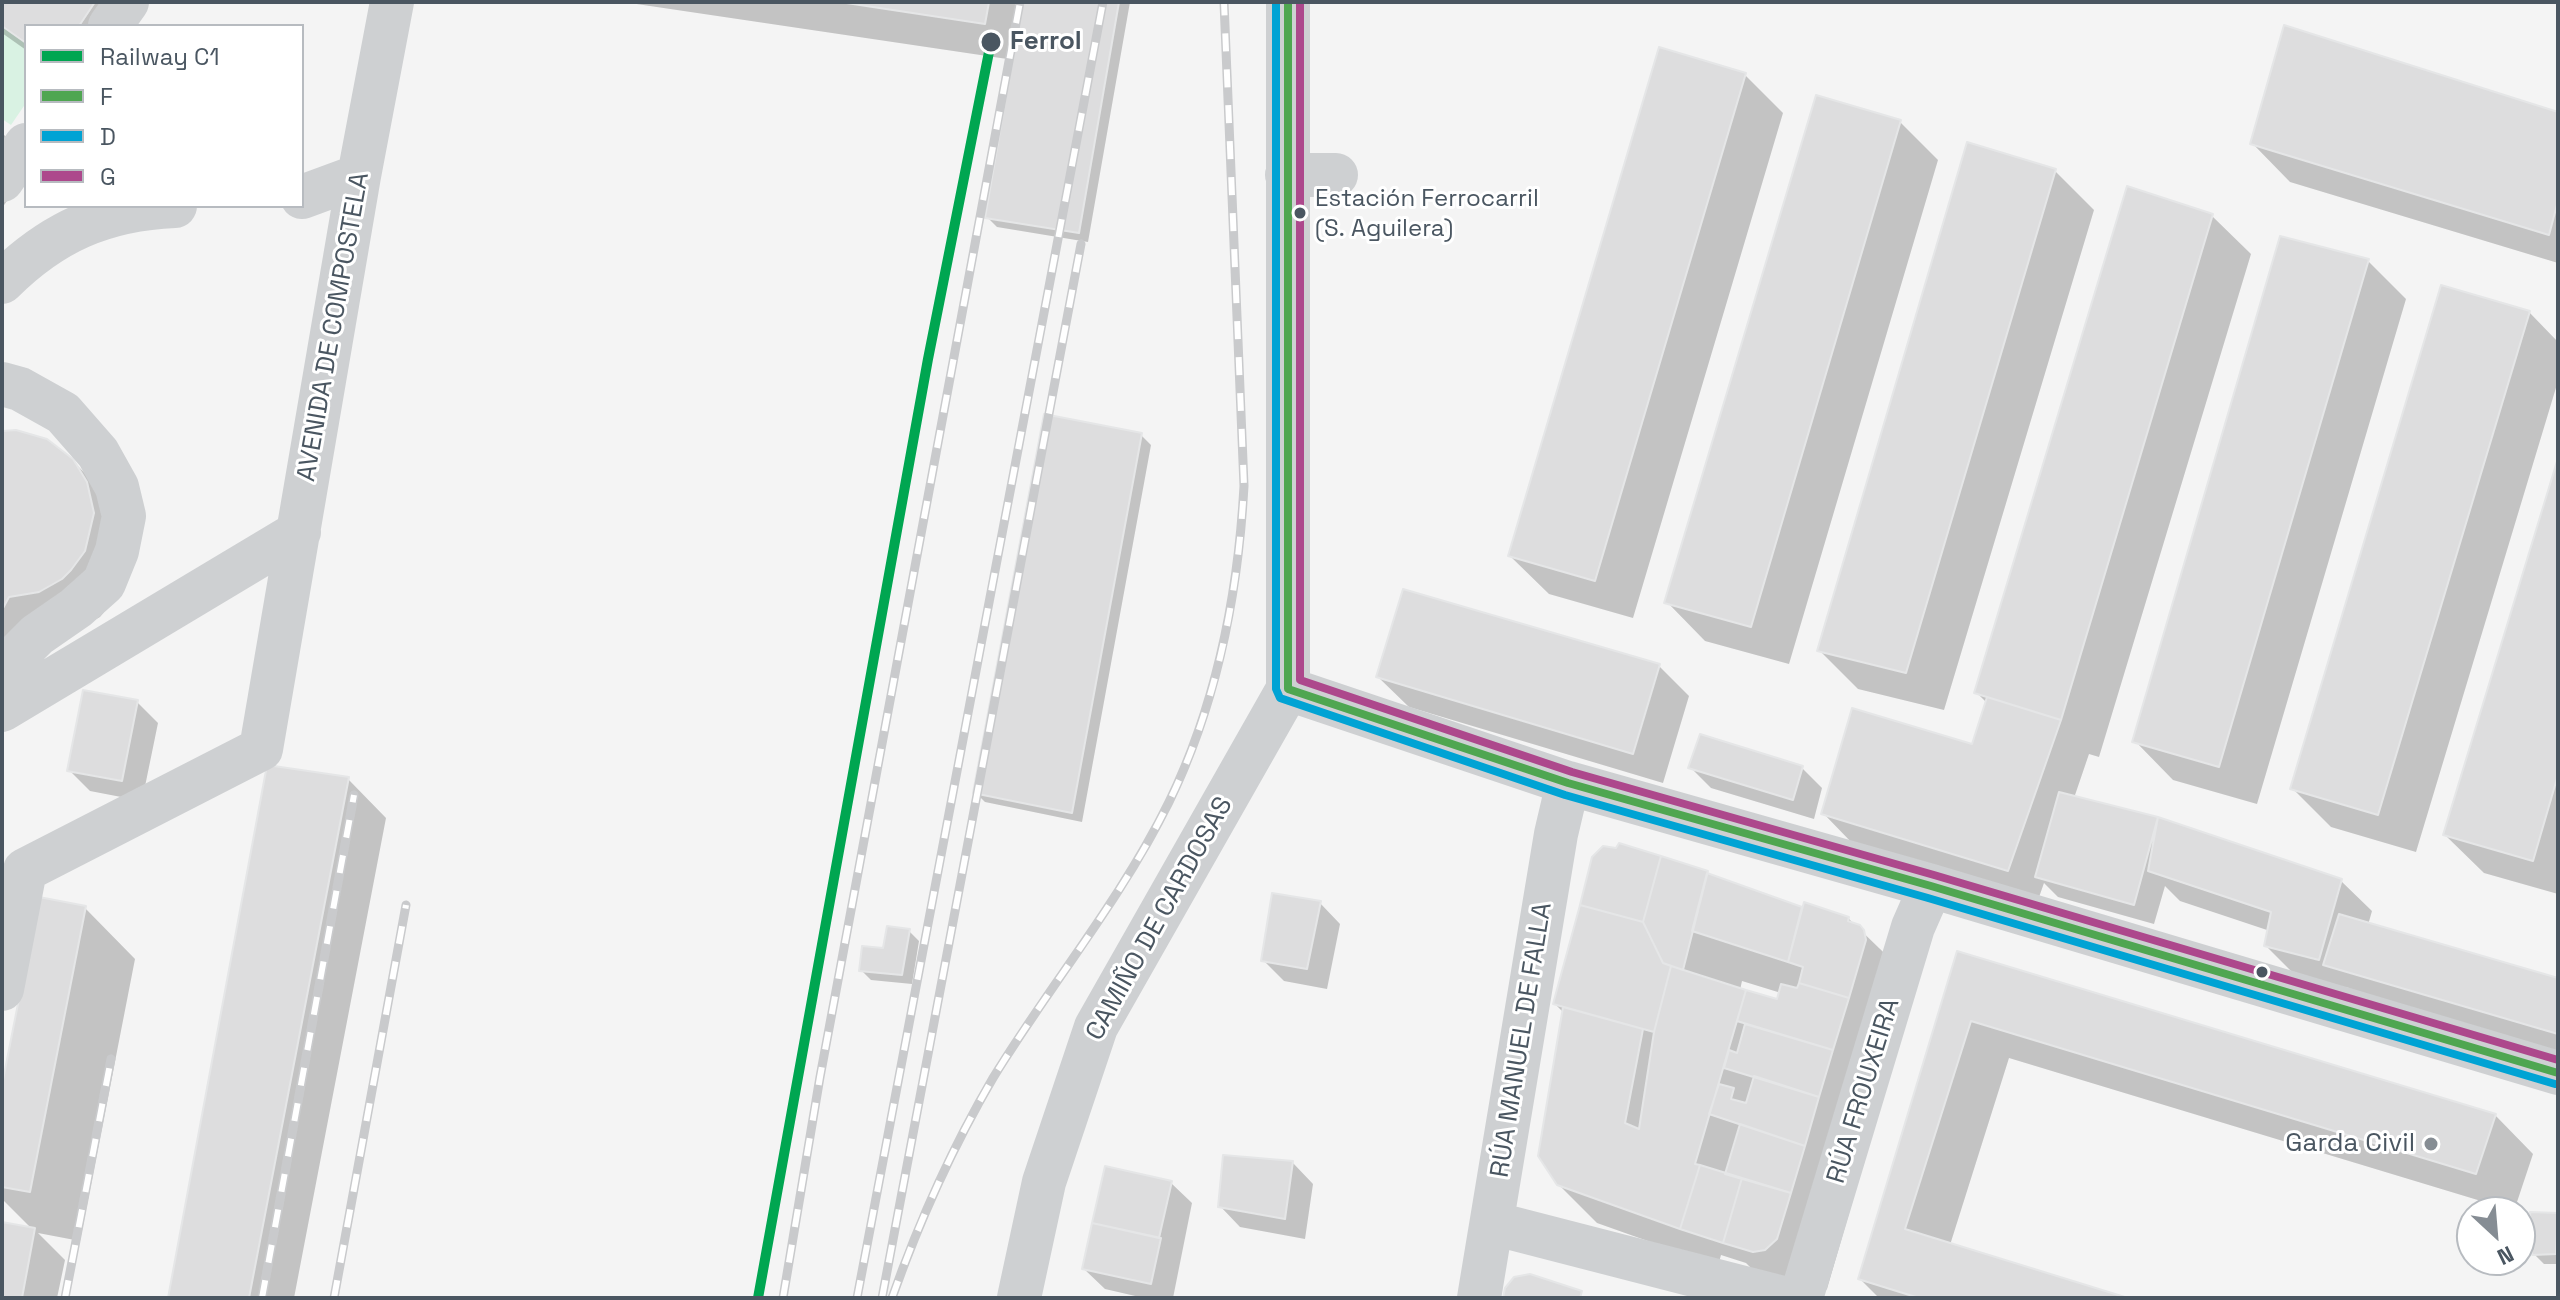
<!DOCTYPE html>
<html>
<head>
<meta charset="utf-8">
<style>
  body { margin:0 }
  #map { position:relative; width:2560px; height:1300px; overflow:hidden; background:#f4f4f4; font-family:"Space Grotesk",sans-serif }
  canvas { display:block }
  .frame { position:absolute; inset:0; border:4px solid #4a5661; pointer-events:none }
  .legend { position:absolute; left:24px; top:24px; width:280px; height:184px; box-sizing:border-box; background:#fff; border:2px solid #b7bbc0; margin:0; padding:10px 14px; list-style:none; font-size:24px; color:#4a5661 }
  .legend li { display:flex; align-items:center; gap:16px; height:40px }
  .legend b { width:40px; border:2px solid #b7bbc0 }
  .north { position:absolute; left:2456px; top:1196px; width:80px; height:80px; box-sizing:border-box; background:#fff; border:2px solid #b7bbc0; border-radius:50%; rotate:154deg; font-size:22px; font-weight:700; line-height:32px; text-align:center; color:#4a5661 }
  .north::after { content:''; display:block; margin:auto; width:28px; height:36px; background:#868d94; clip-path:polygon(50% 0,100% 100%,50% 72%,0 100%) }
</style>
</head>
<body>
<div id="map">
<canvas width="2560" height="1300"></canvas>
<div class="frame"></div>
<ul class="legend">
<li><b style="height:10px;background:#00a651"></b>Railway C1</li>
<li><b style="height:10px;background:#4fa651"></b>F</li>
<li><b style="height:10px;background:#00a3d4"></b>D</li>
<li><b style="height:10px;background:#ad488c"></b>G</li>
</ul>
<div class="north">N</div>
</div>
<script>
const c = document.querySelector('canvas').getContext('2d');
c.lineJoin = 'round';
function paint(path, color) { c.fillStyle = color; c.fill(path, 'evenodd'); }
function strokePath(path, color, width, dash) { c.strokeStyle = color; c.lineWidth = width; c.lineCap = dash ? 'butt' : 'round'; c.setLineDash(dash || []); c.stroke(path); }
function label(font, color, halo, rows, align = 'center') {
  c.font = font + ' "Space Grotesk",sans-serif'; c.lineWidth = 6; c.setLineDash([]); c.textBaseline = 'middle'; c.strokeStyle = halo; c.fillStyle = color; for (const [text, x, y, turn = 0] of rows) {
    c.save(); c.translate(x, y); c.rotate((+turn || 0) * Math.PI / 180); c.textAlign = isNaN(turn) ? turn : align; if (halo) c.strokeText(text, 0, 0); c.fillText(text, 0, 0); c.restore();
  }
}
const green = new Path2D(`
  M 2,26 L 26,43 L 26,103 L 11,125 L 2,119 Z`);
const shadow = new Path2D(`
  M 2,2 L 112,2 L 129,26 L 26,26 L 26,50 L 2,33 Z
  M 623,2 L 1130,2 L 1088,242 L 997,227 L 987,217 L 1014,60 Z
  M 1745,75 L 1783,113 L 1633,618 L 1549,594 L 1510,556 Z
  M 2558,114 L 2558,263 L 2290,182 L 2252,143 Z
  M 1900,122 L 1938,160 L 1789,664 L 1705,641 L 1667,602 Z
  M 2,133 L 26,156 L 26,174 L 2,208 Z
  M 2055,171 L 2094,210 L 1944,710 L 1858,689 L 1820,651 Z
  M 2212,216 L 2251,254 L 2099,757 L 2089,754 L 2074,798 L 2158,819 L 2341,881 L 2372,911 L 2368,925 L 2558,980 L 2558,1054 L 2356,994 L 2349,988 L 2296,976 L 2266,946 L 2270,931 L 2180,901 L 2165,886 L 2154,924 L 2058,897 L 2044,883 L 2038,900 L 1853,844 L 1823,813 L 1974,747 L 1987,703 L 1976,692 Z
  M 2368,261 L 2406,299 L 2257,804 L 2173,780 L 2135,741 Z
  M 2529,312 L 2558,342 L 2558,381 L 2416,852 L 2331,827 L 2292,788 Z
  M 2,433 L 72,460 L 111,500 L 123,590 L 100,617 L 78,629 L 47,635 L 2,723 Z
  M 1141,435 L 1151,445 L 1082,822 L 985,802 L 975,792 Z
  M 2558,465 L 2558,894 L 2484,873 L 2445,835 Z
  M 1659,666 L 1689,696 L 1663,783 L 1409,707 L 1378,677 Z
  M 137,702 L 158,723 L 142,801 L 90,791 L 69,770 Z
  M 1801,767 L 1822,788 L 1814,819 L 1711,788 L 1691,768 Z
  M 348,779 L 386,818 L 294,1298 L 170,1298 Z
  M 1711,877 L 1804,910 L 1848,918 L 1910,978 L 1915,986 L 1827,1289 L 1818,1298 L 1776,1293 L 1746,1263 L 1721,1255 L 1718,1266 L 1597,1223 L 1558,1184 L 1564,1013 L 1555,1004 ZM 1742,981 L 1781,993 L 1778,1001 L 1740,990 Z
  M 1320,903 L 1340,924 L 1327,989 L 1284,981 L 1263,960 Z
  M 85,908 L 135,959 L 80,1241 L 38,1233 L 65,1260 L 57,1298 L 2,1298 L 2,1224 L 32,1229 L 2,1199 L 2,1098 Z
  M 909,931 L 919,941 L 912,984 L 871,980 L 861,970 Z
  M 1958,954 L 2495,1115 L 2533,1154 L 2514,1211 L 2009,1058 L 1950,1245 L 2121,1298 L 1879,1298 L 1860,1279 Z
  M 1293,1163 L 1313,1184 L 1305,1239 L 1240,1227 L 1220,1206 Z
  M 1171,1183 L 1192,1203 L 1173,1298 L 1144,1298 L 1105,1289 L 1084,1269 Z
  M 2558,1215 L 2558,1264 L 2544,1264 L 2534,1254 Z`);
const building = new Path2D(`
  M 2,2 L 95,2 L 79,26 L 26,26 L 26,43 L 2,26 Z
  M 840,2 L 989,2 L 985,24 Z
  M 1022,2 L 1119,2 L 1079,233 L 985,218 Z
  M 2284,25 L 2558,112 L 2558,201 L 2549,235 L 2250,144 Z
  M 1659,47 L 1746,73 L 1595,581 L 1508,556 Z
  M 1816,95 L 1901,120 L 1751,627 L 1664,603 Z
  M 1967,142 L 2056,169 L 1906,673 L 1817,651 Z
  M 2127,186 L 2213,214 L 2061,720 L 1974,693 Z
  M 2280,236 L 2369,259 L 2219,767 L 2132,742 Z
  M 2441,285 L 2530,311 L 2378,815 L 2290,789 Z
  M 1044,414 L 1142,433 L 1072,813 L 973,793 Z
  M 16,430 L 47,439 L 73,459 L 87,482 L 94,513 L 85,551 L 71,570 L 62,579 L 39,592 L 9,597 L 2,610 L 2,431 Z
  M 2558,458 L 2558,775 L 2533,861 L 2443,835 Z
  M 1403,589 L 1660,664 L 1633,754 L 1376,677 Z
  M 83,690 L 138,700 L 122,781 L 67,771 Z
  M 1987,697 L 2061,720 L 2008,871 L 1821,814 L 1852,708 L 1972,744 Z
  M 1700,734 L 1803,766 L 1793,800 L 1688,768 Z
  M 267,765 L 349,777 L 249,1298 L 168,1298 Z
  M 2059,792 L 2158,817 L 2134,905 L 2035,877 Z
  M 2158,817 L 2342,879 L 2319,960 L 2264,946 L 2271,912 L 2148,871 Z
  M 1619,843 L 1661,856 L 1643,922 L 1580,905 L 1592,857 L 1603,846 L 1616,848 Z
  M 1661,856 L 1708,871 L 1683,970 L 1663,963 L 1643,922 Z
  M 1707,873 L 1802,907 L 1788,962 L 1692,931 Z
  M 1272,893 L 1321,901 L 1307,969 L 1261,961 Z
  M 39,897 L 86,906 L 30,1192 L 2,1187 L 2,1085 Z
  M 1804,902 L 1849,917 L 1848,921 L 1860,925 L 1864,930 L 1866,940 L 1849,998 L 1799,983 L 1803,967 L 1788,962 Z
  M 1580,905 L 1643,922 L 1663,963 L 1671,966 L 1654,1032 L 1553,1004 Z
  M 2339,914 L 2558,978 L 2558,1034 L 2323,965 Z
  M 887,926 L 910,929 L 902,975 L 859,971 L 862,946 L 883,948 Z
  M 1957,951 L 2496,1114 L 2476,1174 L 1971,1021 L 1905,1229 L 2128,1298 L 1919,1298 L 1858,1279 Z
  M 1671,966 L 1746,990 L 1695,1164 L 1700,1165 L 1680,1229 L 1557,1185 L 1538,1156 L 1563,1007 L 1643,1029 L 1625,1123 L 1639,1129 L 1654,1032 Z
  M 1799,983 L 1849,998 L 1833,1050 L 1737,1021 L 1746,990 L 1777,999 L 1781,984 L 1797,988 Z
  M 1745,1024 L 1833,1050 L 1819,1097 L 1724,1068 L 1729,1050 L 1737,1053 Z
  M 1754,1076 L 1819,1097 L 1805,1146 L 1709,1114 L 1719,1084 L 1734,1088 L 1731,1099 L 1746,1103 Z
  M 1740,1124 L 1805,1146 L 1791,1193 L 1725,1174 Z
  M 1223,1155 L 1293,1161 L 1285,1219 L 1218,1207 Z
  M 1700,1165 L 1742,1178 L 1723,1243 L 1680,1229 Z
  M 1105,1166 L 1172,1181 L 1159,1238 L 1092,1223 Z
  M 1742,1178 L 1791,1193 L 1777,1239 L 1765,1250 L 1753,1252 L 1723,1243 Z
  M 2530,1212 L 2558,1213 L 2556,1254 L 2532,1255 Z
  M 2,1222 L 35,1228 L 22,1298 L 2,1298 Z
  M 1092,1223 L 1161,1238 L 1151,1284 L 1082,1269 Z
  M 1530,1274 L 1582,1291 L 1580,1298 L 1503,1298 L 1505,1288 L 1514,1277 Z`);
const minor = new Path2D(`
  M 1288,2 L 1288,689 L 1568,783 L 1931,886 L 2558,1073
  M 110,26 L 127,2
  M 1287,175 L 1336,175
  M 2,180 L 26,145
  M 302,197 L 359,176
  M 2,282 C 52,232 104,209 175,206
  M 2,384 L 20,389 L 63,413 L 98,453 L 117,487 L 124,516 L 117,551 L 104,583 L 76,608 L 37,635 L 14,658 L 2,700
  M 2,710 L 299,532
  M 2,989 L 25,870 L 261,749 L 359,176 L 392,2
  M 1492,1223 L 1783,1298
  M 1019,1298 L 1044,1182 L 1096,1027 L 1288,689
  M 1479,1298 L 1556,834 L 1568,783
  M 1801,1298 L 1913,927 L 1931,886`);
const rail = new Path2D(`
  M 65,1298 L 111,1059
  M 262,1298 L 354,795
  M 334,1298 L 406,905
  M 783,1298 L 820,1077 L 1020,2
  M 857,1298 L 1103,2
  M 882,1298 L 1081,244
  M 892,1298 C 919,1222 952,1148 993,1078 C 1050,985 1121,900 1169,802 C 1217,703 1238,596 1244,486 L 1224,2`);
const bus1 = new Path2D(`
  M 1288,2 L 1288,689 L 1568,783 L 1931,886 L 2558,1073`);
const bus2 = new Path2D(`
  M 1276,2 L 1276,689 L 1280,698 L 1565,795 L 1928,898 L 2555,1084`);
const bus3 = new Path2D(`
  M 1300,2 L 1300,680 L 1572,772 L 1934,875 L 2558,1060`);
const rail1 = new Path2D(`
  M 758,1298 L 928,359 L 991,42`);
const markers = [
  [991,42,11,"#4a5661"],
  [1300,213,7,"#4a5661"],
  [2262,972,7,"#4a5661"],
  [2431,1144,8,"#868d94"]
];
const busNames = [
  ["Estación Ferrocarril",1315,199],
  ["(S. Aguilera)",1315,229]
];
const stopNames = [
  ["Ferrol",1010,42]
];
const streetNames = [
  ["AVENIDA DE COMPOSTELA",334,327,-80],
  ["CAMIÑO DE CARDOSAS",1160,919,-61],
  ["RÚA MANUEL DE FALLA",1522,1040,-81],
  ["RÚA FROUXEIRA",1864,1091,-73]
];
const poiNames = [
  ["Garda Civil",2415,1144]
];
paint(green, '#d9f2e3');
paint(shadow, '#0003');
paint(building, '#ddddde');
strokePath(building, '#e5e6e7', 2);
strokePath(minor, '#ced0d2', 44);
strokePath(rail, '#c9cacc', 9);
strokePath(rail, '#fff', 6, [18]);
strokePath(bus1, '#4fa651', 8);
strokePath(bus2, '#00a3d4', 8);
strokePath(bus3, '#ad488c', 8);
strokePath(rail1, '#00a651', 10);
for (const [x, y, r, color] of markers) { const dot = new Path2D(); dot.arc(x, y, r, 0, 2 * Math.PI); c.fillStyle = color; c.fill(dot); strokePath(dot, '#fff', 3); }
label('24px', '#4a5661', '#fff', busNames, 'left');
label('bold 26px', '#4a5661', '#fff', stopNames, 'left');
label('26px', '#4a5661', '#fff', streetNames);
label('26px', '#4a5661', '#fff', poiNames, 'right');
</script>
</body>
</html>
